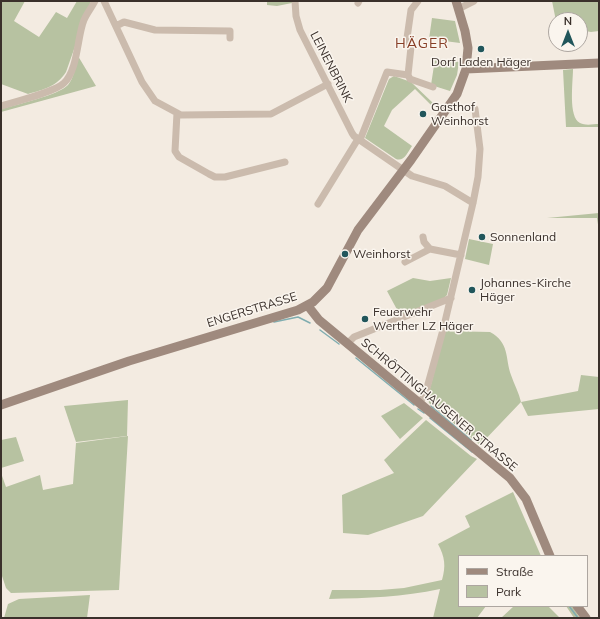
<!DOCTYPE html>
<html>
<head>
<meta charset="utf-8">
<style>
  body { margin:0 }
  #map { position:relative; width:600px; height:619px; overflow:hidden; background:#f3ebe1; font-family:Mulish,sans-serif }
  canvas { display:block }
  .frame { position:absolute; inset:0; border:2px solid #3a302b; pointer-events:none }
  .legend { position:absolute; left:458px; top:555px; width:130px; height:52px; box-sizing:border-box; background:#faf5ee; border:1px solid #ada6a0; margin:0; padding:5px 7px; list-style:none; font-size:12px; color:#3a302b }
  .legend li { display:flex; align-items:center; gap:8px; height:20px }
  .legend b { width:20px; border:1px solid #ada6a0 }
  .north { position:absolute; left:548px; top:12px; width:40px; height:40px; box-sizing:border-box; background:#faf5ee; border:1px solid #ada6a0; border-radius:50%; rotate:0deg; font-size:11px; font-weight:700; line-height:16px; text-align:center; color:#3a302b }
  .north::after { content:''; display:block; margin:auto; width:14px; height:18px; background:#21565b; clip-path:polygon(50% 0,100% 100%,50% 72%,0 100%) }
</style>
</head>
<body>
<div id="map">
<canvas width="600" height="619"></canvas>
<div class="frame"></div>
<ul class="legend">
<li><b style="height:5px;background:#9f8a7e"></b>Straße</li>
<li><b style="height:11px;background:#b7c2a1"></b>Park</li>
</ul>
<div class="north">N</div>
</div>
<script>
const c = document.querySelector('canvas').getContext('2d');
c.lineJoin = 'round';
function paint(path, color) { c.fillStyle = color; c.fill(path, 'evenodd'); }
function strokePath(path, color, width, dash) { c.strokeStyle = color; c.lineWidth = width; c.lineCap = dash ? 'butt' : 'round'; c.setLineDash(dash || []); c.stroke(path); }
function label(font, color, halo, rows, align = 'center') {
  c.font = font + ' Mulish,sans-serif'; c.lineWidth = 3; c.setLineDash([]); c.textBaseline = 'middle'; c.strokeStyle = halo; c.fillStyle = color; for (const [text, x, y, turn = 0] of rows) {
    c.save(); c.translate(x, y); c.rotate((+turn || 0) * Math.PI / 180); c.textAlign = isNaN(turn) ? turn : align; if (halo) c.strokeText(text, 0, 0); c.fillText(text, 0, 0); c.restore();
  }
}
const green = new Path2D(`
  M 3,1 L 25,1 L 14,21 L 39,37 L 56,12 L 67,18 L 77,1 L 91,1 L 66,72 C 56,87 45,89 28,94 L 1,84 L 1,3 Z
  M 267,1 L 292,1 L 292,3 L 277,6 L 267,5 Z
  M 552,1 L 599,1 L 599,31 L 591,32 L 580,30 L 580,20 L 556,20 L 556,21 Z
  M 432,18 L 455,21 L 460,43 L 429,39 Z
  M 78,56 L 96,86 L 1,112 L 1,109 C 15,105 59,95 68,85 C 74,78 76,65 78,56 Z
  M 435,59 L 459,62 L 457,75 L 450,91 L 431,85 Z
  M 573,69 C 573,82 568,117 580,123 C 586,126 593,124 599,124 L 599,127 L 566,127 L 563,70 Z
  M 394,76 L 411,82 L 434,104 L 432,106 L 415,89 L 392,110 L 384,126 L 412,146 C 408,152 404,162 396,159 L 365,138 L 389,79 Z
  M 599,213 L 599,231 L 597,218 L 547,218 Z
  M 469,239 L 493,244 L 489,265 L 465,259 Z
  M 413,278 L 430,281 L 451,278 L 447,295 L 443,299 L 401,317 L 387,291 Z
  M 445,331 L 490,332 C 510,343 505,358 511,375 C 514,384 519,393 521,402 L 578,391 L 581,375 L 599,377 L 599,409 L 528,416 L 521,402 L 480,445 L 429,403 L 428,396 Z
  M 128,400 L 127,436 L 76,442 L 64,406 Z
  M 404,403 L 423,418 L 400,439 L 381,416 Z
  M 426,420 L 471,456 L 477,459 L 423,516 L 368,535 L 343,533 L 342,495 L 394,473 L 384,460 Z
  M 128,436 L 119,590 L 11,593 L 6,588 L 1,573 L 1,473 L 6,487 L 40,475 L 43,490 L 73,484 L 76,443 Z
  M 16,437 L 24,461 L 1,468 L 1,440 Z
  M 513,492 L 541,556 L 459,556 L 459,606 L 486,606 L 477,618 L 433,618 L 440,589 C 403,597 367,598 329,599 L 332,590 L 380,590 L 404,588 L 442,580 C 446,566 445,557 438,544 L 470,527 L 465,516 Z
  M 90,595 L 87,618 L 4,618 L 8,604 L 19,599 Z
  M 514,606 L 548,606 L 560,618 L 501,618 Z
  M 566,606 L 572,606 L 580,618 L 574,618 Z`);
const stream = new Path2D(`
  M 274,322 L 298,317 L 310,323
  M 320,330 L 339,344
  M 356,358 L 414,405
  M 431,406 L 471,440
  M 418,409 L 424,413
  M 430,418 L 472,452
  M 569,606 L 578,618`);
const minor = new Path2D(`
  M 104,1 L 142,82 L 155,101 L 181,115 L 271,114 L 328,84
  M 295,1 L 296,16 L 300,30 L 352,133 L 354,136 L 412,176 L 445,186 L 473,203
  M 358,3 L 359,1
  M 458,9 L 474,1
  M 116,26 L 124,22 L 155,30 L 230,31 L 230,38
  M 408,75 L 410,79 L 433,87
  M 1,106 C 14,102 55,92 64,83 C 78,70 77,37 84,20 C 87,13 92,7 95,1
  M 177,113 L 175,151 L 179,157 L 209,174 L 215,177 L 225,177 L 285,162
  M 360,140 L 387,72 L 408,75 L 411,47 L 407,38 L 411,10 L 418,1
  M 318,204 L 358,139
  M 423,237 L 424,242 L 430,249
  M 405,262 L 430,249 L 461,255
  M 347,344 L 354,337 L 451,298
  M 419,403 L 425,395 L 443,330 L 473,203 L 478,177 L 480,149 L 475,109`);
const secondary = new Path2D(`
  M 466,69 L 599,63
  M 308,306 L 319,320 L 510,478 L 526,499 L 550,556
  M 1,405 L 129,361 L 298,310 L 313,302 L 327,288 L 358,230 L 411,160 L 457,94 L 466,69 L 468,48 L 465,31 L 456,1
  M 577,606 L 586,618`);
const markers = [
  [481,49,4,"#21565b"],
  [423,114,4,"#21565b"],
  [482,237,4,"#21565b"],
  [345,254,4,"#21565b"],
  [472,290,4,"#21565b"],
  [365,319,4,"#21565b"]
];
const poiNames = [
  ["Dorf Laden Häger",481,62,"center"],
  ["Gasthof",431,107],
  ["Weinhorst",431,121],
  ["Sonnenland",490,237],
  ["Weinhorst",353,254],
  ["Johannes-Kirche",480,283],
  ["Häger",480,297],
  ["Feuerwehr",373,312],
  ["Werther LZ Häger",373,326]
];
const streetNames = [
  ["LEINENBRINK",331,67,63],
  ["ENGERSTRASSE",252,310,-17],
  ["SCHRÖTTINGHAUSENER STRASSE",439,405,40]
];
const quarterNames = [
  ["HÄGER",422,44]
];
paint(green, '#b7c2a1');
strokePath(stream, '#80adb0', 1.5);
strokePath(minor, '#cbbbad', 7);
strokePath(secondary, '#9f8a7e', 9);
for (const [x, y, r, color] of markers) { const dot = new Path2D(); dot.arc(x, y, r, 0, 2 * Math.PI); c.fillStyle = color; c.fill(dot); strokePath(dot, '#faf5ee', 1.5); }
label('12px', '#3a302b', '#faf5ee', poiNames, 'left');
label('12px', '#3a302b', '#faf5ee', streetNames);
c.letterSpacing = '1px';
label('14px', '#873e26', '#faf5ee', quarterNames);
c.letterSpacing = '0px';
</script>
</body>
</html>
